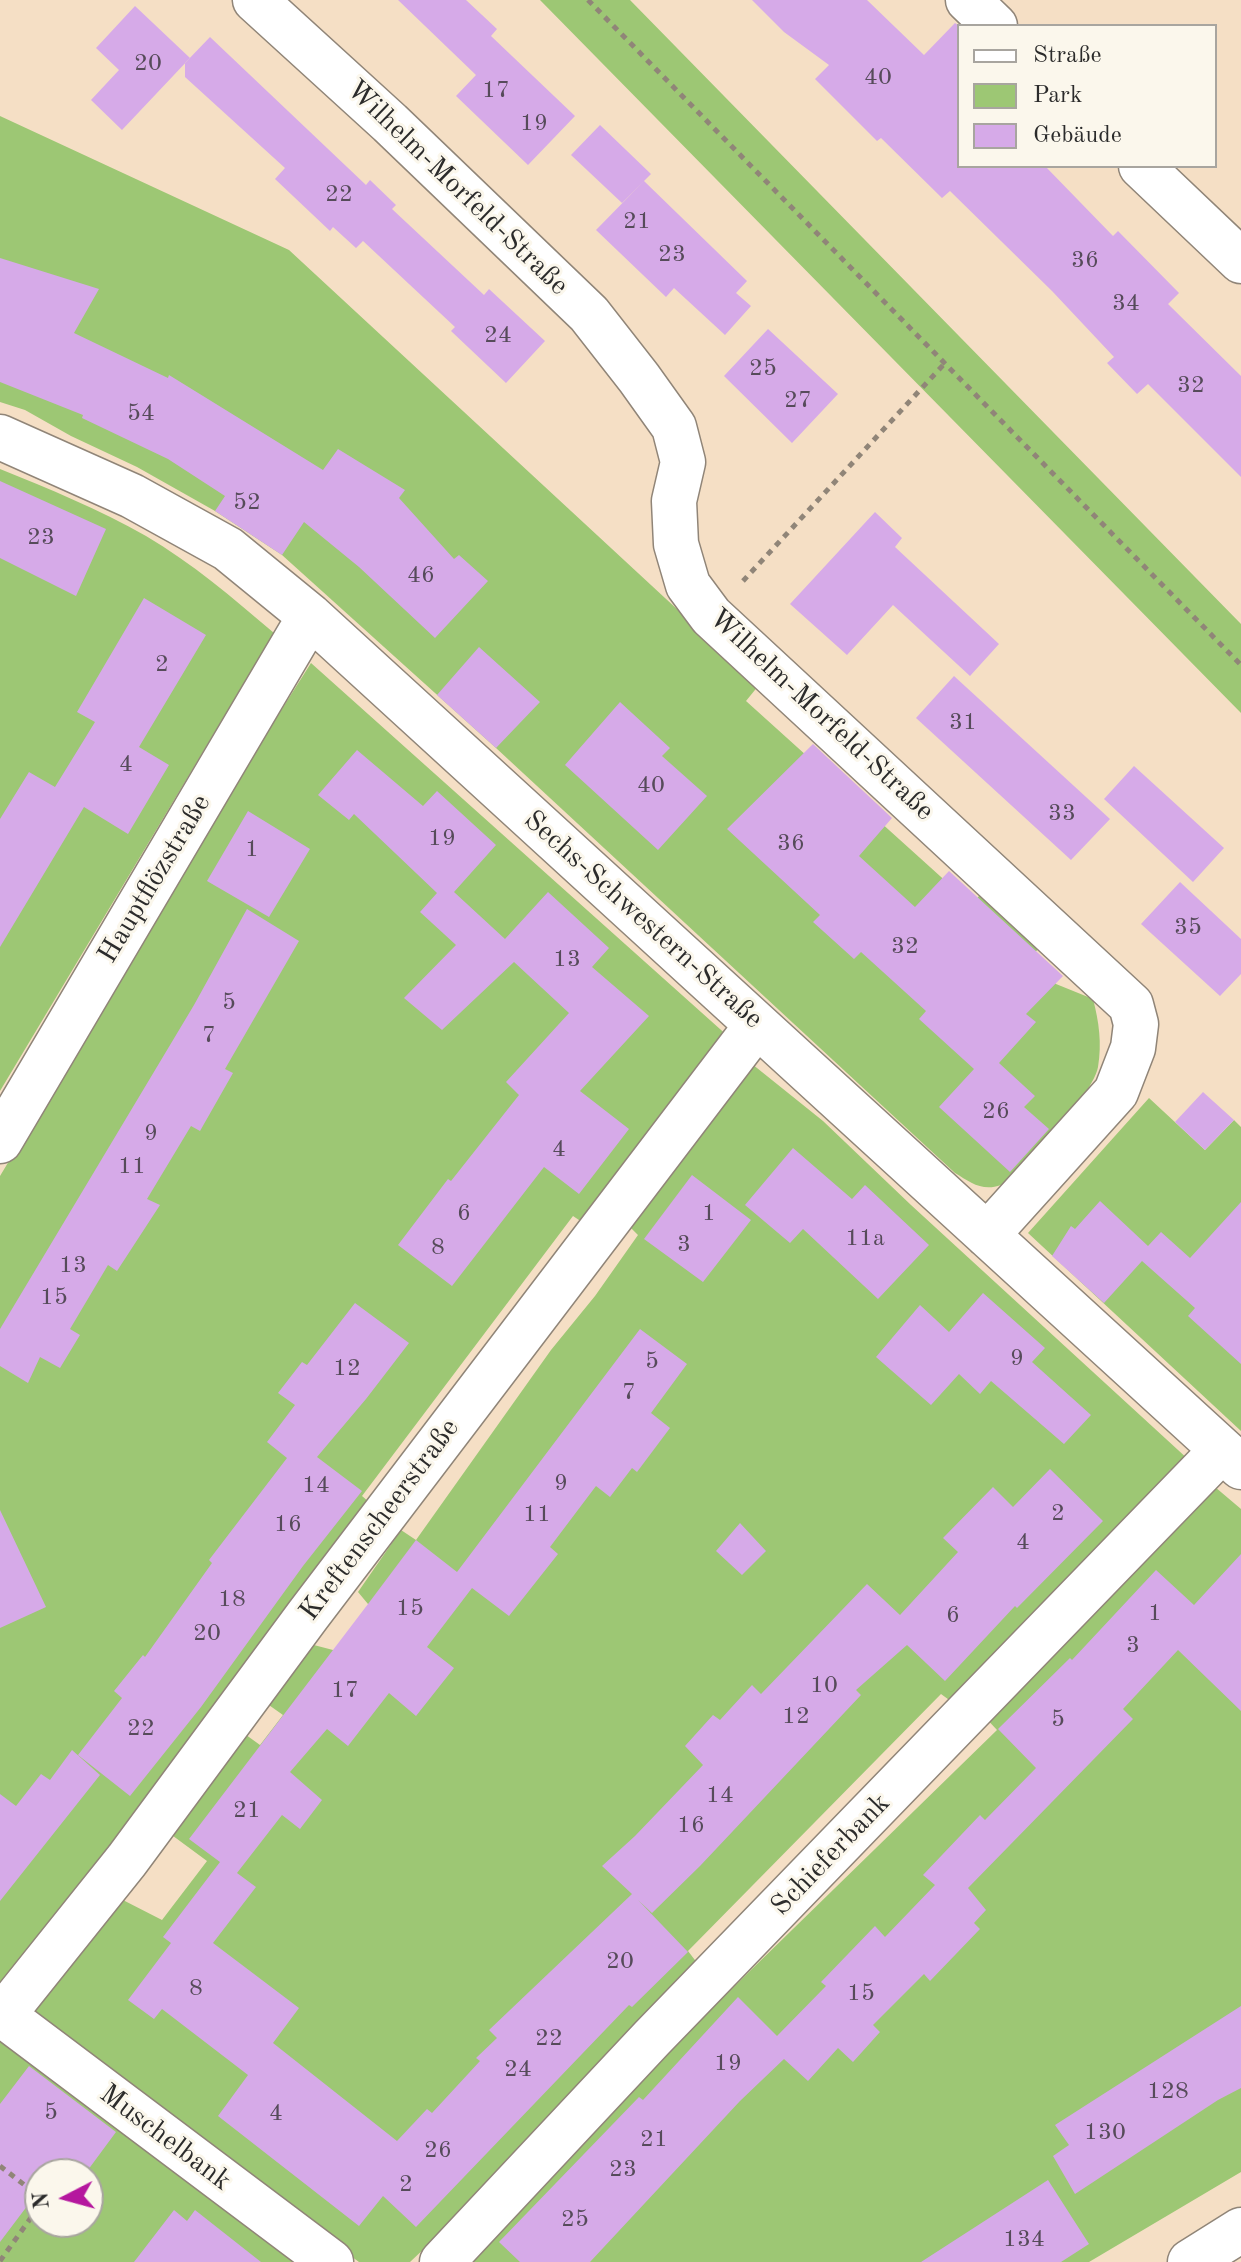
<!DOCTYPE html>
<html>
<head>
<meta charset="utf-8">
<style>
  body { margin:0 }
  #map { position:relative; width:1241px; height:2262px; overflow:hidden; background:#f5dfc5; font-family:"Old Standard TT",serif }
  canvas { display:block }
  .legend { position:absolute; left:957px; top:24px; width:260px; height:144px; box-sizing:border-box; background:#fbf7ec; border:2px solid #a8a59f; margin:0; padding:10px 14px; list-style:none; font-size:24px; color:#2b2b2b }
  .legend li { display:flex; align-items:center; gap:16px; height:40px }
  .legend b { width:40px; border:2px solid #a8a59f }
  .north { position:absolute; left:24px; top:2158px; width:80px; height:80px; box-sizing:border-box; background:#fbf7ec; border:2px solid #a8a59f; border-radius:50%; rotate:264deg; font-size:22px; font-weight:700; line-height:32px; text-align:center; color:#2b2b2b }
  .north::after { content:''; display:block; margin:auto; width:28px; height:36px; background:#b5179e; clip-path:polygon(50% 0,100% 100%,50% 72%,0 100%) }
</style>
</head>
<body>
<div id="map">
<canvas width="1241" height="2262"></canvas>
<ul class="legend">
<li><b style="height:10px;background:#fff"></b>Straße</li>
<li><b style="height:22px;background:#9dc774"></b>Park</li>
<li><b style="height:22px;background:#d6aae8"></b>Gebäude</li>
</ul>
<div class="north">N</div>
</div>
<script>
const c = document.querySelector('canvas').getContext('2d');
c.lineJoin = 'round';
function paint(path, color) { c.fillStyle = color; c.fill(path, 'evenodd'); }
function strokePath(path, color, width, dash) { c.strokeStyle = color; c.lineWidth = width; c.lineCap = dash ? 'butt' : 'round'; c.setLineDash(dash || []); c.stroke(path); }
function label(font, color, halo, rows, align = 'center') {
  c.font = font + ' "Old Standard TT",serif'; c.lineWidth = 6; c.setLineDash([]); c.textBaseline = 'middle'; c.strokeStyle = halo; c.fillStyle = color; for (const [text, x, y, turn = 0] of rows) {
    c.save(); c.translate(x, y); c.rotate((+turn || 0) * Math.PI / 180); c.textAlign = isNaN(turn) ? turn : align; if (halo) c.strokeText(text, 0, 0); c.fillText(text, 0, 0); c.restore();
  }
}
const green = new Path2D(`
  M 540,0 L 630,0 L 1241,624 L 1241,713 Z
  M 0,116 L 289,250 L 759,685 L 746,701 L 971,904 L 984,891 L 1042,944 L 1030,959 L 1056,984 L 1093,999 C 1099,1022 1102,1043 1098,1067 C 1095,1084 1066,1121 1053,1133 C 1048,1137 1042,1139 1038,1144 C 1028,1158 1018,1179 1001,1185 C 982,1192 970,1182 955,1173 L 496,748 L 282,555 L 215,511 L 137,467 L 71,436 L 25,410 L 0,402 Z
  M 0,469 C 49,489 99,509 146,536 C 192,563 233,598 274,633 L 0,1091 Z
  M 311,663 L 730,1038 L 588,1226 L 573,1216 L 362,1496 L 376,1508 L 0,1990 L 0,1176 L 256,750 Z
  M 752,1064 L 823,1121 L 911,1205 L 1190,1461 L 956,1705 L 941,1694 L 688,1951 L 701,1968 L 427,2246 L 410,2262 L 359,2262 L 29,2019 L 27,2005 L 119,1898 L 162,1920 L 207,1861 L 165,1830 L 242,1732 L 260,1745 L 283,1715 L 266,1703 L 310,1644 L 333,1650 L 358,1669 L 394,1622 L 368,1604 L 358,1592 L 401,1530 L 416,1540 L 551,1350 L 595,1296 L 638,1235 L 627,1224 Z
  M 1149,1098 L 1205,1150 L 1234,1120 L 1241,1127 L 1241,1431 L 1028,1233 Z
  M 1215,1487 L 1241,1509 L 1241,2172 L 1089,2262 L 465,2262 L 631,2087 L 997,1730 L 983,1715 Z
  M 0,2036 L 302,2262 L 0,2262 ZM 40,2174 L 88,2174 L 88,2222 L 40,2222 Z`);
const building = new Path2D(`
  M 398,0 L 466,0 L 497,29 L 491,36 L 575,116 L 528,165 L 456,96 L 476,75 Z
  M 752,0 L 867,0 L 924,55 L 955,23 L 959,26 L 959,166 L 1045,166 L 1113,236 L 1118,231 L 1179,293 L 1168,304 L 1241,376 L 1241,477 L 1148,384 L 1137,394 L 1107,363 L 1114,357 L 1052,291 L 950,191 L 942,198 L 881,138 L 877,141 L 815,79 L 829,65 L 784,32 Z
  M 135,6 L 190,58 L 122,130 L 91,100 L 119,70 L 96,48 Z
  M 210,37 L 366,185 L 370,180 L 396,205 L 392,209 L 484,295 L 489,289 L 545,341 L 506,383 L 451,331 L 455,327 L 363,241 L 356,248 L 333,227 L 330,231 L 275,179 L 285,168 L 185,77 L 185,63 Z
  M 600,125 L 651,174 L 622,203 L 571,155 Z
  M 644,181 L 747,281 L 736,293 L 751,306 L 725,335 L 674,288 L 666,297 L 596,230 Z
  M 0,258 L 99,289 L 74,333 L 168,378 L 169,375 L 323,470 L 338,449 L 405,490 L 399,498 L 454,559 L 459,555 L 488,581 L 435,638 L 359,567 L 304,522 L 282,555 L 215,511 L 225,496 L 168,459 L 82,418 L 83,415 L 0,382 Z
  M 768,329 L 838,394 L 792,443 L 724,376 Z
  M 0,481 L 106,529 L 76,596 L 0,558 Z
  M 875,512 L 902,538 L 895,547 L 999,644 L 970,676 L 893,605 L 847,655 L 790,604 Z
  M 144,598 L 206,635 L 139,747 L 169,765 L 128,834 L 84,807 L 0,947 L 0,819 L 29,772 L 55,787 L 95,722 L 77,712 Z
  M 479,647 L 540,702 L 496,748 L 437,695 Z
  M 954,676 L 1110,819 L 1071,860 L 916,718 Z
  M 620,702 L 670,748 L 662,756 L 707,796 L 658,850 L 565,765 Z
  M 813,744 L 892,818 L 859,856 L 915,907 L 949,871 L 1063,976 L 1026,1014 L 1036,1022 L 999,1063 L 1035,1096 L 1024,1107 L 1049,1129 L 1010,1172 L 939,1107 L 974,1069 L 919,1019 L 926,1011 L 861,952 L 854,959 L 813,922 L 820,915 L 727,829 Z
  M 357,750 L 423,806 L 437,791 L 496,845 L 454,892 L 505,939 L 548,892 L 609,948 L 592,967 L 649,1016 L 580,1091 L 629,1129 L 579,1194 L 544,1167 L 452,1286 L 398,1245 L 448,1179 L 451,1181 L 519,1095 L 506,1082 L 569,1013 L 514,962 L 442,1030 L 404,998 L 456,945 L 420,912 L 437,893 L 354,814 L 349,820 L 318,795 Z
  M 1134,766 L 1224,848 L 1193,882 L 1104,799 Z
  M 248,811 L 310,849 L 269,917 L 207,881 Z
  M 1180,882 L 1241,939 L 1241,974 L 1220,996 L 1141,924 Z
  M 247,909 L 299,941 L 225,1069 L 233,1073 L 200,1131 L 191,1126 L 147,1199 L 160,1205 L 117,1271 L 108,1265 L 70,1329 L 80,1335 L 60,1368 L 40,1357 L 28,1383 L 0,1366 L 0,1329 L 194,1005 Z
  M 1203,1092 L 1234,1120 L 1205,1150 L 1175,1122 Z
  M 793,1148 L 852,1199 L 865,1185 L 929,1245 L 878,1299 L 803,1229 L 790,1243 L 745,1205 Z
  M 692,1175 L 751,1220 L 703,1282 L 644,1239 Z
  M 1100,1201 L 1148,1246 L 1161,1232 L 1190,1258 L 1241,1202 L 1241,1364 L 1188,1316 L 1195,1308 L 1142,1261 L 1104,1303 L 1052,1256 L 1071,1226 L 1075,1229 Z
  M 983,1293 L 1045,1348 L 1032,1362 L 1091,1415 L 1064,1444 L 991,1381 L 980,1394 L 959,1374 L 931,1405 L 876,1357 L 920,1305 L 949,1332 Z
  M 355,1303 L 409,1343 L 366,1399 L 317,1457 L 362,1491 L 303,1566 L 201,1707 L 130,1796 L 78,1755 L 122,1698 L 114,1691 L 143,1655 L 145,1657 L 212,1563 L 209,1560 L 287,1458 L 267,1442 L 295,1405 L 278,1393 L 302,1362 L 307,1365 Z
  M 640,1329 L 687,1364 L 651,1413 L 670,1428 L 637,1472 L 632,1468 L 610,1497 L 596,1486 L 550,1547 L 558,1554 L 509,1616 L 472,1588 L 427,1647 L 454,1668 L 416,1716 L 389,1693 L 348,1746 L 327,1729 L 290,1772 L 322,1800 L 300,1829 L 282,1815 L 237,1873 L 256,1887 L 213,1943 L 299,2008 L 273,2043 L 397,2141 L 427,2109 L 432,2113 L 480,2061 L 476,2058 L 497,2038 L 489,2030 L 632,1894 L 602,1866 L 635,1836 L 703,1765 L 685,1746 L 713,1715 L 720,1720 L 752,1685 L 761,1694 L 867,1584 L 900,1615 L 958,1552 L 943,1538 L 993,1487 L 1013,1507 L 1050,1469 L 1103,1521 L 1017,1608 L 1015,1606 L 945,1681 L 907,1645 L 856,1690 L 861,1695 L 700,1866 L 652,1913 L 638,1900 L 688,1952 L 632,2007 L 629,2005 L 416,2227 L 383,2196 L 359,2226 L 218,2116 L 248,2075 L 162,2009 L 154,2019 L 128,2000 L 171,1943 L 163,1937 L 220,1862 L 189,1839 L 368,1604 L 416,1540 L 457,1572 Z
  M 0,1510 L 46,1607 L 0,1628 Z
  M 740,1523 L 766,1551 L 742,1575 L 716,1551 Z
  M 1241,1554 L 1241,1711 L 1178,1650 L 1123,1709 L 1133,1719 L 968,1888 L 986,1910 L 974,1923 L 980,1929 L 930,1981 L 924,1974 L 873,2025 L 880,2032 L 853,2062 L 838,2048 L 808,2081 L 784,2059 L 740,2101 L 590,2262 L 520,2262 L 499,2242 L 639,2097 L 643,2100 L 738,1997 L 777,2036 L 826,1986 L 821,1982 L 875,1926 L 885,1937 L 935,1885 L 923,1875 L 980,1815 L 985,1820 L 1036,1768 L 998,1729 L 1070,1658 L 1072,1660 L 1156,1570 L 1194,1605 Z
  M 72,1750 L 100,1775 L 0,1901 L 0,1794 L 16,1806 L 41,1774 L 50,1780 Z
  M 1241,2006 L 1241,2088 L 1218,2100 L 1075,2194 L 1053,2156 L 1069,2145 L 1055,2125 Z
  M 29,2066 L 116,2132 L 85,2174 L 40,2174 L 40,2189 L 0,2242 L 0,2104 Z
  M 1048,2180 L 1089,2244 L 1061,2262 L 921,2262 Z
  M 174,2210 L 187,2221 L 195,2210 L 261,2262 L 134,2262 Z`);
const path = new Path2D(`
  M 588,0 L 1241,665
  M 743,581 L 946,362
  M 0,2166 L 40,2197
  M 0,2261 L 40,2205`);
const minor = new Path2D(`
  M 255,0 L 390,123 L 589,314 L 639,378 L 674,427 L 683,462 L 674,501 L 676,544 L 688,585 L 711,616 L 1131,1005 L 1136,1024 L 1133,1048 L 1116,1092 L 987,1235
  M 968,0 L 995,26
  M 1141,166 L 1241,261
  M 0,437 L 132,496 L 228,549 L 310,616 L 1241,1467
  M 0,1141 L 310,616
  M 0,2013 L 331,2262
  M 3,2015 L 127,1860 L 308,1615 L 757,1025
  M 442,2262 L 652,2038 L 1222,1450
  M 1190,2262 L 1241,2230`);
const numberNames = [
  ["20",148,64],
  ["40",878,78],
  ["17",496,91],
  ["19",534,124],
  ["22",339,195],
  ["21",637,222],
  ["23",672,255],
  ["36",1085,261],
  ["34",1126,304],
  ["24",498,336],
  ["25",763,369],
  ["32",1191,386],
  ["27",798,401],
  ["54",141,414],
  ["52",247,503],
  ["23",41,538],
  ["46",421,576],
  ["2",162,665],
  ["31",963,723],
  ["4",126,765],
  ["40",651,786],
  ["33",1062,814],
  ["19",442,839],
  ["36",791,844],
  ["1",252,850],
  ["35",1188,928],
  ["32",905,947],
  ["13",567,960],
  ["5",229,1003],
  ["7",209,1036],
  ["26",996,1112],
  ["9",151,1134],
  ["4",559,1150],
  ["11",132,1167],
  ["6",464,1214],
  ["1",709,1214],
  ["11a",865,1239],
  ["3",684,1245],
  ["8",438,1248],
  ["13",73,1266],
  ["15",54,1298],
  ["9",1017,1359],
  ["5",652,1362],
  ["12",347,1369],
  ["7",629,1393],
  ["9",561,1484],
  ["14",316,1486],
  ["2",1058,1514],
  ["11",537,1515],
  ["16",288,1525],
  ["4",1023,1543],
  ["18",232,1600],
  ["15",410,1609],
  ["1",1155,1614],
  ["6",953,1616],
  ["20",207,1634],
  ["3",1133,1646],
  ["10",824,1686],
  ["17",345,1691],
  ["12",796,1717],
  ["5",1058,1720],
  ["22",141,1729],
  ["14",720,1796],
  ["21",247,1811],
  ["16",691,1826],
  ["20",620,1962],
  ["8",196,1989],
  ["15",861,1994],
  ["22",549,2039],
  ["19",728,2064],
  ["24",518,2070],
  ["128",1168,2092],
  ["5",51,2113],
  ["4",276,2114],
  ["130",1105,2133],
  ["21",654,2140],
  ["26",438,2151],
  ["23",623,2170],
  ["2",406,2185],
  ["25",575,2220],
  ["134",1024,2240]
];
const streetNames = [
  ["Wilhelm-Morfeld-Straße",457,188,44],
  ["Wilhelm-Morfeld-Straße",821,715,43],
  ["Hauptflözstraße",155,879,-59],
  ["Sechs-Schwestern-Straße",643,920,42],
  ["Kreftenscheerstraße",380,1520,-53],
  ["Schieferbank",831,1855,-46],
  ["Muschelbank",165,2138,37]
];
paint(green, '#9dc774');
paint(building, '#d6aae8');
strokePath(minor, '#908578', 47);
strokePath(path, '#908578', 5, [6, 6]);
strokePath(minor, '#fff', 44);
label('24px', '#564b5a', null, numberNames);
label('28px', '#2b2b2b', '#fbf7ec', streetNames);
</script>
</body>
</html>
